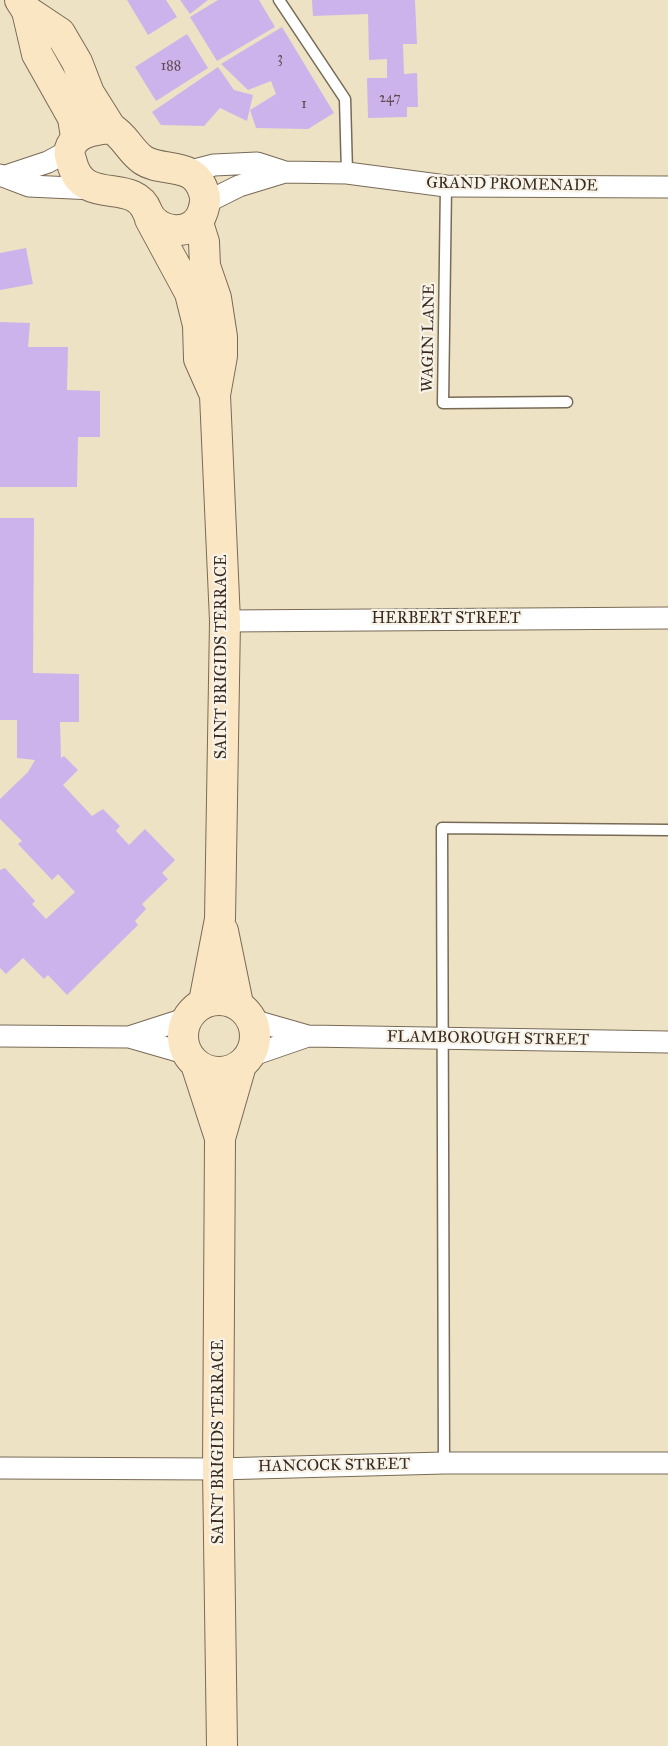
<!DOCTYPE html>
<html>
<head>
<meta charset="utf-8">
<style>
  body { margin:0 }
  canvas { display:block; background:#ede2c3 }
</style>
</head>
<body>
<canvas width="668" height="1746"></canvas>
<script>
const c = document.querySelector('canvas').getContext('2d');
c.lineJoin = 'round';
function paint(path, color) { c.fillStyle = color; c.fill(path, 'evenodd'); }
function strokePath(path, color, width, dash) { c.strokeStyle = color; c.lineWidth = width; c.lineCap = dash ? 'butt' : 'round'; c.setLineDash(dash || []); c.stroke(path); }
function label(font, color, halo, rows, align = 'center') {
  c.font = font + ' "IM FELL Great Primer",serif'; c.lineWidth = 4.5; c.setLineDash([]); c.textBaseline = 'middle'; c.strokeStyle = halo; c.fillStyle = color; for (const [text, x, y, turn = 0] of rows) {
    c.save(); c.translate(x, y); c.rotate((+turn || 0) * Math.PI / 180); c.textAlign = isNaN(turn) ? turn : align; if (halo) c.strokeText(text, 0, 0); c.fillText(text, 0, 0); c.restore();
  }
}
const building = new Path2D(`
  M 127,0 L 166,0 L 177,17 L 148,35 Z
  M 180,0 L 208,0 L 190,14 Z
  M 218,0 L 259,0 L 275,27 L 217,61 L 190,17 Z
  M 312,0 L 415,0 L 417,44 L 403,44 L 404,74 L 417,73 L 418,107 L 407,107 L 407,117 L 368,118 L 367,78 L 387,78 L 387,59 L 369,60 L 368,14 L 313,16 Z
  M 282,27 L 334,113 L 308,129 L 256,128 L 250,110 L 276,94 L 271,81 L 248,90 L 221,64 Z
  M 187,34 L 208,68 L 156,101 L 135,67 Z
  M 218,67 L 234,90 L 253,95 L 247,121 L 220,108 L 204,126 L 161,125 L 152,112 Z
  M 26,248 L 33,284 L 0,290 L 0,253 Z
  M 0,322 L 30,323 L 28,347 L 68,347 L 67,390 L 100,391 L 100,437 L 78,437 L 77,487 L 0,487 Z
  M 0,518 L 34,518 L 33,673 L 79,674 L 79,722 L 60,722 L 61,758 L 64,756 L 78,770 L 63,785 L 92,816 L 103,809 L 120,826 L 116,831 L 129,845 L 145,829 L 175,860 L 162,873 L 168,879 L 142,904 L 146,909 L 135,921 L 138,925 L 67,995 L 48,975 L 44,979 L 23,958 L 6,974 L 0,968 L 0,870 L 5,868 L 35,901 L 32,904 L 46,919 L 75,892 L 58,874 L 52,880 L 18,844 L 22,841 L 0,819 L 0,799 L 28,772 L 35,760 L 17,758 L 17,720 L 0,720 Z`);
const lane = new Path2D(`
  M 279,0 L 345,99 L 347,173
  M 446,186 L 443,403 L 567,402
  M 444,1463 L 442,828 L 668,830`);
const street = new Path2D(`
  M 187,172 L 214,165 L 257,163 L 285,172 L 347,173 L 446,186 L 668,187
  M 0,175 L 29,186 L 94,189
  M 6,176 L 48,162 L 68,151
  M 205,203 L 239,186 L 285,172
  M 225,621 L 668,618
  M 252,1020 L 308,1036 L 668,1042
  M 0,1036 L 129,1037 L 188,1054
  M 129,1037 L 188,1018
  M 250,1056 L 308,1036
  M 0,1468 L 218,1469 L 444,1463 L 668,1463`);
const secondary = new Path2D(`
  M 20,0 L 27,11 L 37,54 L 73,118 L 76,137
  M 27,11 L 60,33 L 77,62 L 89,93 L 111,128
  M 111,128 C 125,136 130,151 143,160 C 162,173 195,160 204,193 C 206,199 205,205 203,211 C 195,238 156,235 147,211 C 134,177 83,207 72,163 C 70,156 68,152 71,146 C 78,131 96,130 111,128 Z
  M 150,219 L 190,293 L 198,325 L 199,359 L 215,395
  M 198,223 L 204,242 L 205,266 L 216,298 L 222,337 L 222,356 L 215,395 L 225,621 L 220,919 L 204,1002
  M 223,931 L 238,1004
  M183 1036a36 36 0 1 1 72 0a36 36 0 1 1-72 0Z
  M 196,1064 L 220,1138
  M 222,1746 L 218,1469 L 220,1138 L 241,1065`);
const numberNames = [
  ["3",280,59],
  ["188",171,67],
  ["247",390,99],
  ["1",304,105]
];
const streetNames = [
  ["GRAND PROMENADE",512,185,1],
  ["WAGIN LANE",429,338,-89],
  ["HERBERT STREET",446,619],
  ["SAINT BRIGIDS TERRACE",222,657,-90],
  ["FLAMBOROUGH STREET",488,1039,1],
  ["SAINT BRIGIDS TERRACE",219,1442,-90],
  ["HANCOCK STREET",334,1466,-1]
];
paint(building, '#cdb3ec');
strokePath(lane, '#796a58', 13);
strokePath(street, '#796a58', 23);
strokePath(secondary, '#796a58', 32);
strokePath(lane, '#fff', 10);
strokePath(street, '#fff', 21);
strokePath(secondary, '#fbe6c4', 30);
label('14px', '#604c52', null, numberNames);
label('16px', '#3b2a1e', '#f7f3e8', streetNames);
</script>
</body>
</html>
